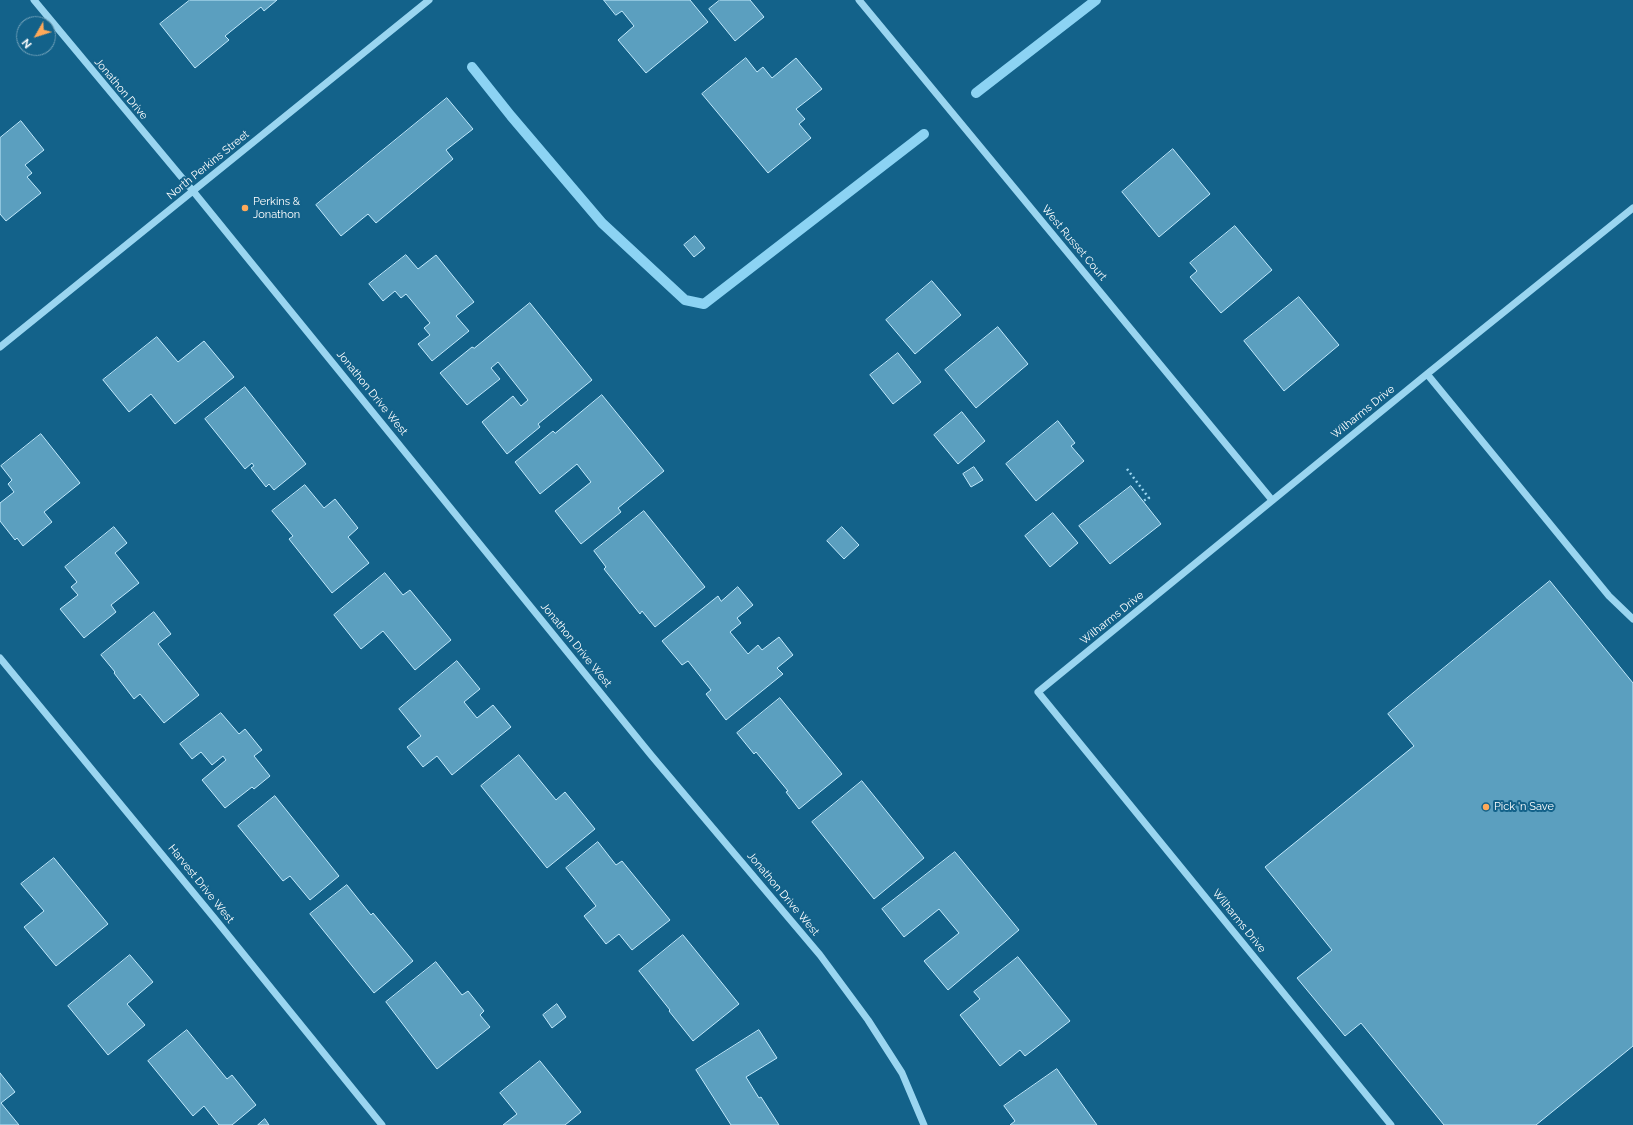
<!DOCTYPE html>
<html>
<head>
<meta charset="utf-8">
<style>
  body { margin:0 }
  #map { position:relative; width:1633px; height:1125px; overflow:hidden; background:#13628a; font-family:Raleway,sans-serif }
  canvas { display:block }
  .north { position:absolute; left:16px; top:16px; width:40px; height:40px; box-sizing:border-box; background:#13628a; border:1px solid #71a1b9; border-radius:50%; rotate:231deg; font-size:11px; font-weight:700; line-height:16px; text-align:center; color:#fff }
  .north::after { content:''; display:block; margin:auto; width:14px; height:18px; background:#ffa959; clip-path:polygon(50% 0,100% 100%,50% 72%,0 100%) }
</style>
</head>
<body>
<div id="map">
<canvas width="1633" height="1125"></canvas>
<div class="north">N</div>
</div>
<script>
const c = document.querySelector('canvas').getContext('2d');
c.lineJoin = 'round';
function strokePath(path, color, width, dash) { c.strokeStyle = color; c.lineWidth = width; c.lineCap = dash ? 'butt' : 'round'; c.setLineDash(dash || []); c.stroke(path); }
function paint(path, color) { c.fillStyle = color; c.fill(path, 'evenodd'); }
function label(font, color, halo, rows, align = 'center') {
  c.font = font + ' Raleway,sans-serif'; c.lineWidth = 4; c.setLineDash([]); c.textBaseline = 'middle'; c.strokeStyle = halo; c.fillStyle = color; for (const [text, x, y, turn = 0] of rows) {
    c.save(); c.translate(x, y); c.rotate((+turn || 0) * Math.PI / 180); c.textAlign = isNaN(turn) ? turn : align; if (halo) c.strokeText(text, 0, 0); c.fillText(text, 0, 0); c.restore();
  }
}
const stream = new Path2D(`
  M 472,67 L 511,116 L 602,223 L 685,300 L 704,304 L 924,134
  M 976,93 L 1096,0`);
const building = new Path2D(`
  M 190,0 L 277,0 L 264,11 L 261,7 L 225,36 L 229,40 L 195,68 L 160,24 Z
  M 604,0 L 690,0 L 708,22 L 646,73 L 618,40 L 634,26 L 622,11 L 616,15 Z
  M 720,0 L 750,0 L 764,17 L 735,41 L 709,9 Z
  M 746,58 L 757,72 L 763,67 L 772,78 L 796,58 L 822,89 L 796,109 L 805,119 L 799,124 L 811,138 L 768,173 L 702,94 Z
  M 447,98 L 473,129 L 446,150 L 453,159 L 376,223 L 368,214 L 341,236 L 316,205 Z
  M 21,121 L 44,150 L 25,165 L 32,173 L 27,177 L 41,193 L 6,221 L 0,214 L 0,138 Z
  M 1173,149 L 1210,194 L 1159,237 L 1122,192 Z
  M 1235,226 L 1272,270 L 1221,313 L 1190,277 L 1197,271 L 1190,263 Z
  M 695,236 L 705,248 L 694,257 L 684,245 Z
  M 406,255 L 418,269 L 436,255 L 474,302 L 456,316 L 469,331 L 432,361 L 418,344 L 430,335 L 424,328 L 430,323 L 406,294 L 401,298 L 395,291 L 383,301 L 369,284 Z
  M 932,281 L 961,315 L 915,354 L 886,320 Z
  M 1299,297 L 1339,345 L 1284,391 L 1244,341 Z
  M 530,303 L 592,380 L 538,424 L 540,427 L 507,454 L 482,422 L 513,396 L 521,406 L 528,400 L 498,362 L 491,368 L 500,379 L 467,405 L 440,373 L 472,347 L 474,348 Z
  M 998,327 L 1028,364 L 976,408 L 945,370 Z
  M 157,337 L 178,362 L 204,341 L 234,377 L 175,424 L 151,394 L 129,412 L 103,380 Z
  M 898,353 L 921,382 L 893,404 L 870,375 Z
  M 245,387 L 306,464 L 274,490 L 269,484 L 266,487 L 251,468 L 254,466 L 252,463 L 245,469 L 205,419 Z
  M 602,395 L 664,471 L 618,508 L 621,512 L 581,544 L 555,511 L 591,482 L 577,464 L 540,494 L 515,462 L 553,431 L 555,433 Z
  M 962,412 L 985,441 L 958,464 L 934,435 Z
  M 1058,421 L 1075,443 L 1071,446 L 1084,461 L 1036,501 L 1006,464 Z
  M 41,434 L 80,483 L 44,512 L 52,522 L 23,546 L 17,538 L 15,540 L 0,521 L 0,503 L 14,492 L 8,484 L 12,480 L 1,466 Z
  M 974,467 L 983,480 L 971,487 L 963,474 Z
  M 305,485 L 324,508 L 335,499 L 358,528 L 348,537 L 369,563 L 332,593 L 289,539 L 293,536 L 272,511 Z
  M 1131,486 L 1161,524 L 1110,564 L 1079,526 Z
  M 644,511 L 705,587 L 655,627 L 642,611 L 640,614 L 604,569 L 606,567 L 594,551 Z
  M 1053,513 L 1078,543 L 1050,567 L 1025,536 Z
  M 114,527 L 127,543 L 115,553 L 139,583 L 111,605 L 116,612 L 84,638 L 60,609 L 78,595 L 71,587 L 77,582 L 65,567 Z
  M 842,527 L 859,545 L 844,559 L 827,541 Z
  M 385,573 L 403,595 L 410,590 L 451,640 L 415,670 L 383,631 L 361,649 L 334,615 Z
  M 1550,581 L 1633,683 L 1633,1046 L 1536,1125 L 1444,1125 L 1361,1023 L 1345,1036 L 1297,978 L 1332,950 L 1265,867 L 1414,746 L 1388,714 Z
  M 738,587 L 753,605 L 737,618 L 741,623 L 730,632 L 748,654 L 758,645 L 762,650 L 779,637 L 793,655 L 777,668 L 783,674 L 726,720 L 706,694 L 711,690 L 688,661 L 682,665 L 662,641 L 718,596 L 721,601 Z
  M 154,612 L 171,634 L 158,644 L 199,695 L 164,723 L 140,694 L 134,699 L 114,673 L 115,672 L 101,655 Z
  M 457,661 L 480,689 L 464,702 L 477,718 L 493,705 L 511,727 L 452,775 L 437,756 L 423,767 L 407,747 L 421,736 L 399,709 Z
  M 780,698 L 842,774 L 799,809 L 786,792 L 788,791 L 756,752 L 754,754 L 737,733 Z
  M 221,713 L 239,734 L 245,729 L 262,750 L 254,756 L 270,776 L 254,789 L 252,787 L 225,808 L 202,780 L 226,760 L 223,756 L 212,765 L 201,752 L 192,759 L 180,744 Z
  M 519,755 L 556,800 L 565,792 L 595,829 L 547,868 L 481,786 Z
  M 862,781 L 924,858 L 874,899 L 812,822 Z
  M 275,796 L 339,876 L 310,900 L 290,876 L 283,881 L 238,826 Z
  M 598,842 L 616,865 L 622,861 L 670,920 L 632,950 L 619,934 L 606,944 L 584,916 L 596,906 L 566,868 Z
  M 955,852 L 1019,930 L 948,990 L 924,961 L 959,933 L 939,909 L 904,937 L 882,909 Z
  M 54,858 L 108,924 L 56,966 L 24,927 L 44,911 L 21,884 Z
  M 347,885 L 371,915 L 373,913 L 413,961 L 374,993 L 310,914 Z
  M 683,935 L 739,1004 L 693,1041 L 669,1011 L 670,1010 L 639,971 Z
  M 130,955 L 153,982 L 127,1004 L 145,1025 L 108,1055 L 68,1006 Z
  M 1018,957 L 1070,1021 L 1025,1056 L 1020,1050 L 1000,1066 L 960,1015 L 980,999 L 974,992 Z
  M 436,962 L 462,995 L 468,991 L 484,1011 L 480,1015 L 490,1027 L 437,1069 L 386,1002 Z
  M 557,1004 L 566,1017 L 552,1028 L 543,1015 Z
  M 187,1030 L 227,1079 L 232,1075 L 256,1105 L 232,1125 L 219,1125 L 204,1106 L 193,1116 L 148,1061 Z
  M 759,1030 L 777,1058 L 746,1077 L 759,1098 L 761,1097 L 779,1125 L 731,1125 L 696,1070 Z
  M 540,1061 L 581,1112 L 565,1125 L 503,1125 L 517,1114 L 500,1093 Z
  M 1057,1069 L 1097,1125 L 1010,1125 L 1015,1121 L 1004,1106 Z
  M 0,1073 L 15,1092 L 1,1103 L 19,1125 L 0,1125 Z
  M 265,1119 L 269,1125 L 258,1125 Z`);
const path = new Path2D(`
  M 1127,469 L 1149,498 L 1143,501`);
const minor = new Path2D(`
  M 34,0 L 193,191 L 651,755 L 820,955 L 868,1020 L 902,1073 L 924,1125
  M 859,0 L 1272,500
  M 0,347 L 429,0
  M 1427,374 L 1609,596 L 1633,619
  M 0,658 L 215,919 L 382,1125
  M 1391,1125 L 1038,692 L 1427,374 L 1633,208`);
const markers = [
  [245,208,4,"#ffa959"],
  [1486,807,4,"#ffa959"]
];
const streetNames = [
  ["Jonathon Drive",121,89,50],
  ["North Perkins Street",208,165,-39],
  ["West Russet Court",1074,243,50],
  ["Jonathon Drive West",372,393,51],
  ["Wilharms Drive",1363,412,-39],
  ["Wilharms Drive",1112,618,-39],
  ["Jonathon Drive West",576,645,51],
  ["Harvest Drive West",201,884,51],
  ["Jonathon Drive West",783,894,50],
  ["Wilharms Drive",1239,921,51]
];
const poiNames = [
  ["Perkins &",253,202],
  ["Jonathon",253,215],
  ["Pick 'n Save",1494,807]
];
strokePath(stream, '#8cd3f3', 10);
paint(building, '#5b9fbf');
strokePath(building, '#c1e9fc', 1);
strokePath(path, '#9ad5f0', 2.5, [2, 3]);
strokePath(minor, '#9ad5f0', 7);
for (const [x, y, r, color] of markers) { const dot = new Path2D(); dot.arc(x, y, r, 0, 2 * Math.PI); c.fillStyle = color; c.fill(dot); strokePath(dot, '#13628a', 1.5); }
label('11px', '#fff', '#13628a', streetNames);
label('11px', '#fff', '#13628a', poiNames, 'left');
</script>
</body>
</html>
